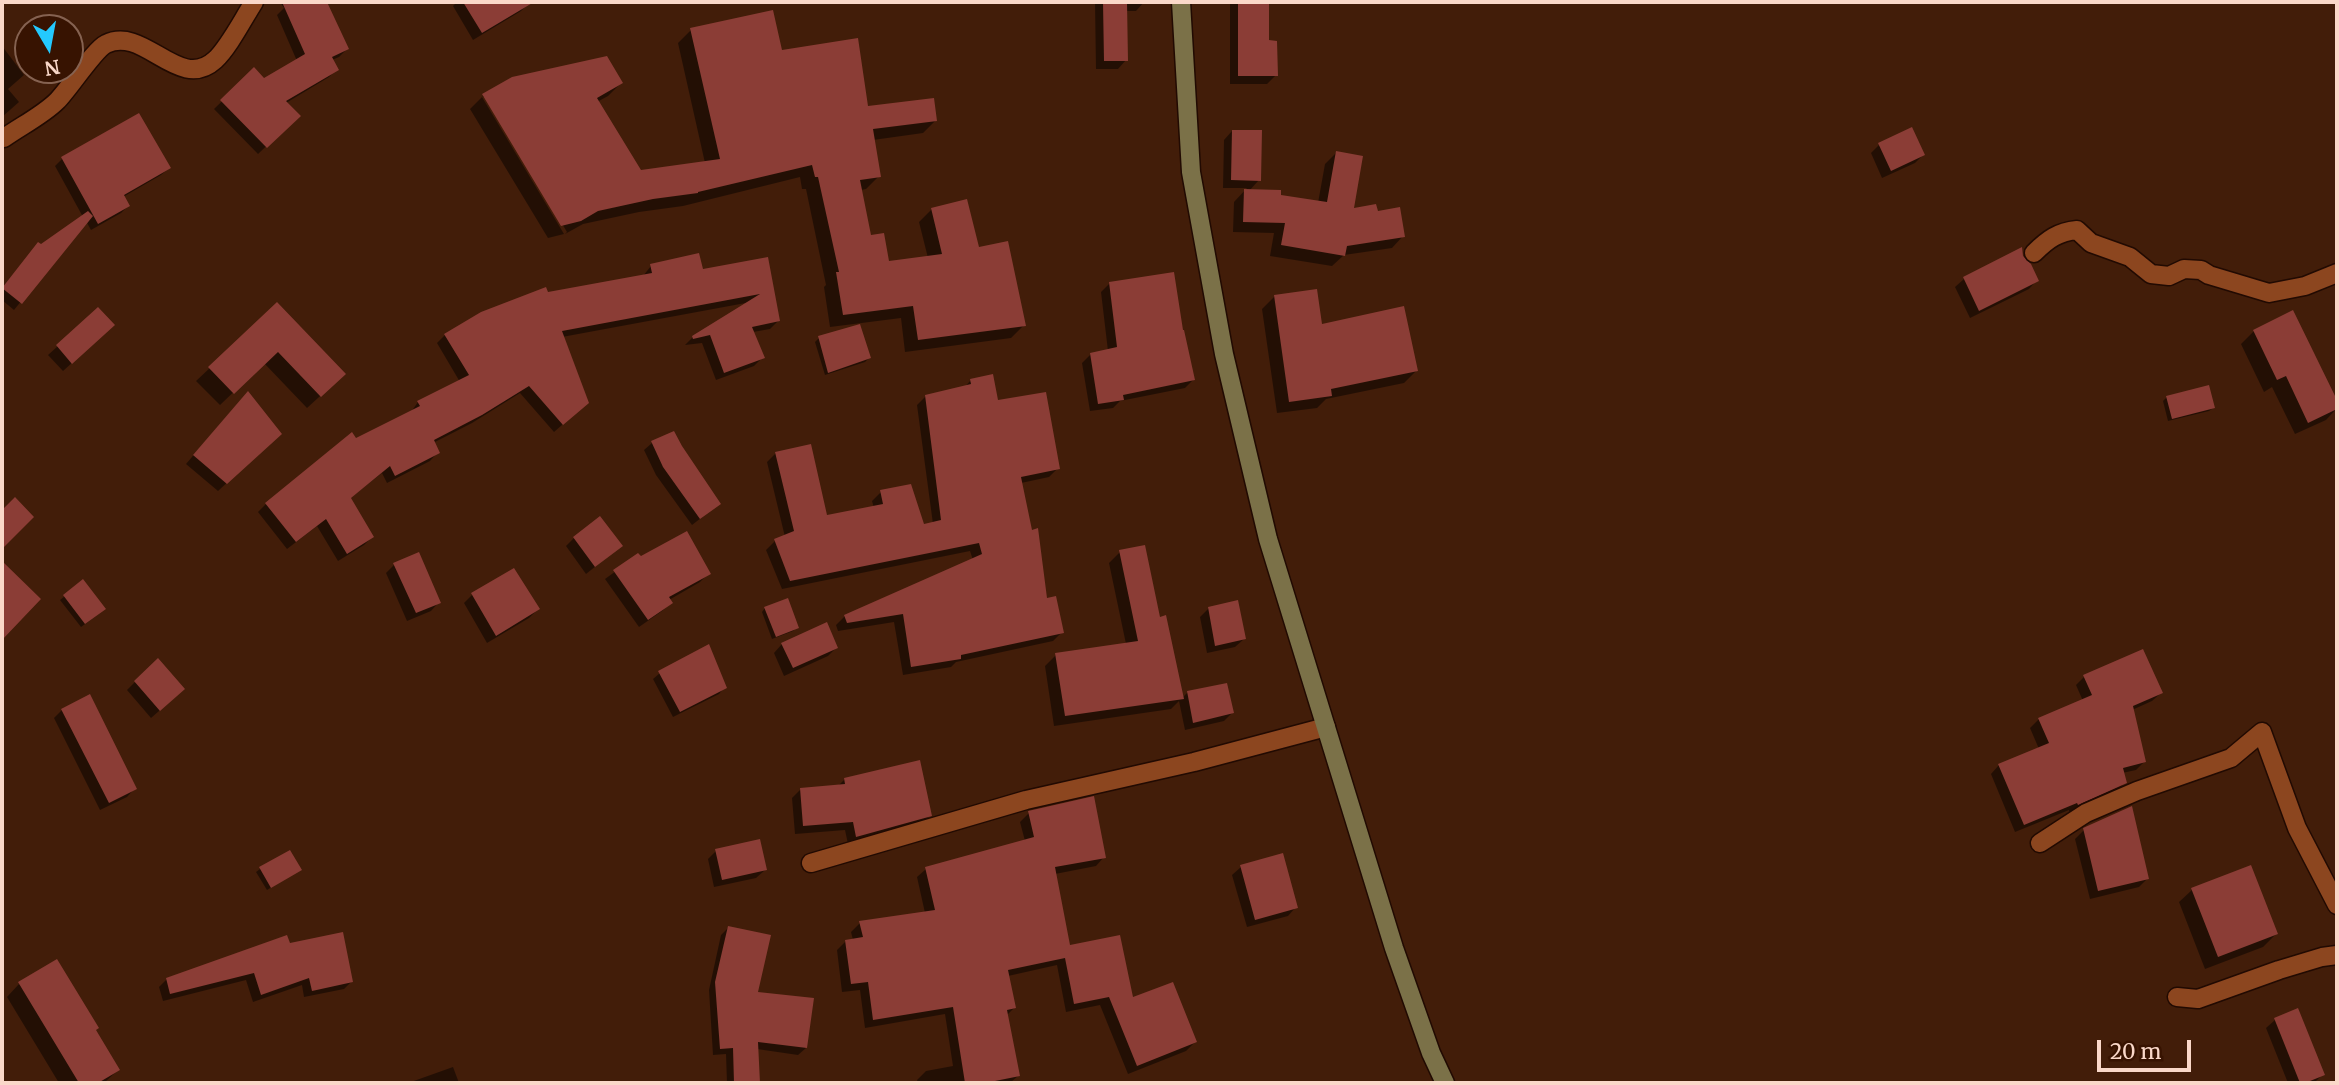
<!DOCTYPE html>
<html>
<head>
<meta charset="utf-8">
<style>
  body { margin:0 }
  #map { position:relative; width:2339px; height:1085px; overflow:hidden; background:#421d09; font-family:Merriweather,serif }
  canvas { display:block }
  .frame { position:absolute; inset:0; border:4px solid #fad8c9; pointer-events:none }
  .north { position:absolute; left:14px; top:14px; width:70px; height:70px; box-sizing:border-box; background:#371301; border:2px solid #856251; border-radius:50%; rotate:170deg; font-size:19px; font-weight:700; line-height:28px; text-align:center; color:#fad8c9 }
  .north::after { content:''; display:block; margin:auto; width:24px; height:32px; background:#24c9fe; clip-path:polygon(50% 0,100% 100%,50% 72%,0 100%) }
  .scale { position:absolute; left:2097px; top:1040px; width:94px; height:32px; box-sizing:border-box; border:4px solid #fad8c9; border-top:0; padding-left:9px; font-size:21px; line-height:24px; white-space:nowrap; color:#fad8c9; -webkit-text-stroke:5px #371301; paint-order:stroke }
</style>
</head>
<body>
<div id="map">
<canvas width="2339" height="1085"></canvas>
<div class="frame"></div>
<div class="north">N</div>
<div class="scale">20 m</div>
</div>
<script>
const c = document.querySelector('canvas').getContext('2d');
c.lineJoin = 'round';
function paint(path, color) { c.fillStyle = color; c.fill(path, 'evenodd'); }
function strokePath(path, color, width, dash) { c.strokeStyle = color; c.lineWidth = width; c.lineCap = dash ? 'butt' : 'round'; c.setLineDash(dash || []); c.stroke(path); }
const shadow = new Path2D(`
  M 280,2 L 326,2 L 347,49 L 339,57 L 332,60 L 337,69 L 329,77 L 286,103 L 298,116 L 258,154 L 214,109 L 254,70 L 264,80 L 297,61 L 277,15 L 284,8 Z
  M 457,2 L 529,2 L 529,3 L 521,11 L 473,40 L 453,6 Z
  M 1095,2 L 1144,2 L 1136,11 L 1126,11 L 1126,60 L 1118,69 L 1096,69 Z
  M 1230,2 L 1267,2 L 1267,42 L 1276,75 L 1267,84 L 1230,84 Z
  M 691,30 L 781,52 L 866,108 L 936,120 L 923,133 L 873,140 L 879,176 L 866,189 L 861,190 L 870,237 L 888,263 L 928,258 L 919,222 L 932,209 L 977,249 L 1024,325 L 1011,338 L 905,352 L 901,318 L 830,327 L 824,287 L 826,285 L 806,189 L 802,189 L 800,177 L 683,206 L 639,212 L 583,224 L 565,234 L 567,232 L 486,97 L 482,97 L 513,78 L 621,83 L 608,96 L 597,102 L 640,172 L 705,163 L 678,43 Z
  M 2,46 L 24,75 L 8,89 L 19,102 L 2,117 Z
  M 482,97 L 564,234 L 548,238 L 470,109 Z
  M 1232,131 L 1259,180 L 1249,191 L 1318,203 L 1325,164 L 1336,153 L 1352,210 L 1376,213 L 1403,236 L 1392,248 L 1344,255 L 1332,266 L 1270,256 L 1274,233 L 1233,232 L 1234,202 L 1247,188 L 1223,188 L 1224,140 Z
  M 1879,145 L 1923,155 L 1915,163 L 1882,178 L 1871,153 Z
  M 62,159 L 169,168 L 161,175 L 123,197 L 128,206 L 121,213 L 91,230 L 86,221 L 14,310 L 2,300 L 2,288 L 32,251 L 83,217 L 55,166 Z
  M 2021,250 L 2022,257 L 2037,280 L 2029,289 L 1970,318 L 1955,287 L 1964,279 Z
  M 766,259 L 778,321 L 770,329 L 753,332 L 762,358 L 754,366 L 716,380 L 702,343 L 685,345 L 693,337 L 751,302 L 562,337 L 578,411 L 554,432 L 520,393 L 472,423 L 433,443 L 438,452 L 430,461 L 387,483 L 382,473 L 349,499 L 372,537 L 364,545 L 338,561 L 317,526 L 287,549 L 258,512 L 266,504 L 356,440 L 411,412 L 418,402 L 460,382 L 437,343 L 445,335 L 481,313 L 547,294 L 643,276 L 651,266 L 701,271 Z
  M 1110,283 L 1181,332 L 1193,380 L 1185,388 L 1120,401 L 1113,408 L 1090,411 L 1082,363 L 1091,354 L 1108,351 L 1101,292 Z
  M 1275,296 L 1321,326 L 1417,370 L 1404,383 L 1326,399 L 1317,408 L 1277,413 L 1262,309 Z
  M 277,305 L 330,387 L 307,408 L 264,363 L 220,405 L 196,381 Z
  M 98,310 L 104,334 L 63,371 L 48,355 Z
  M 2293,312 L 2337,404 L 2337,408 L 2326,420 L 2295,434 L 2272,387 L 2264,392 L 2241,344 L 2254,331 Z
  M 819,338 L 869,358 L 865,362 L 825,375 L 815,342 Z
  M 970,381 L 997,402 L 1058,468 L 1049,477 L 1021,483 L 1046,600 L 1062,632 L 1053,641 L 956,662 L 951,667 L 903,675 L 894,622 L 838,631 L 836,625 L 845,616 L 973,560 L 970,551 L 782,589 L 766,550 L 775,541 L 785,537 L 767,462 L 776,453 L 826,517 L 874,508 L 872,501 L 881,492 L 923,526 L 933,524 L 917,405 L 926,396 L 964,388 Z
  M 2167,397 L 2213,408 L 2209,411 L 2168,421 L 2163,401 Z
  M 239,402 L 271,442 L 218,491 L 186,464 Z
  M 673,433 L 719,504 L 692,525 L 656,475 L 644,450 L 652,443 Z
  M 574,538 L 621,546 L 586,574 L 566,546 Z
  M 1120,552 L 1159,619 L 1182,698 L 1187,693 L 1232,713 L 1224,721 L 1185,730 L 1179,701 L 1171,709 L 1054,726 L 1045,666 L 1056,655 L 1126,644 L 1109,563 Z
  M 638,555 L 640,558 L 708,574 L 700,582 L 669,600 L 671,603 L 662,611 L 639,627 L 605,579 Z
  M 394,565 L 439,602 L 431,611 L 407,621 L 386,573 Z
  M 83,582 L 100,613 L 81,627 L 60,600 Z
  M 472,595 L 538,609 L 529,618 L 487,643 L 464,603 Z
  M 765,608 L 797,627 L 793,631 L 772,639 L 762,612 Z
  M 1209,608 L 1244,639 L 1235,647 L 1207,653 L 1200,617 Z
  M 782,644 L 836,648 L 828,656 L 784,676 L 774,653 Z
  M 660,673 L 725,687 L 719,694 L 673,717 L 653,679 Z
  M 2084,677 L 2161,693 L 2152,701 L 2132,710 L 2144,762 L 2136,770 L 2122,773 L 2125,783 L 2116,791 L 2069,812 L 2069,810 L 2015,832 L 1991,774 L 1999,765 L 2039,749 L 2030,728 L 2039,719 L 2083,701 L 2076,685 Z
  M 135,682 L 175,697 L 151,718 L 127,690 Z
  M 62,710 L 135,788 L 127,797 L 100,810 L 54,718 Z
  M 845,779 L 930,815 L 922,824 L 848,844 L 845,830 L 795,834 L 792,798 L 800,790 L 837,787 Z
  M 1029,813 L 1104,857 L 1096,866 L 1055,874 L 1069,948 L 1132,1000 L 1195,1042 L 1186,1051 L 1128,1074 L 1100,1005 L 1066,1012 L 1057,965 L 1008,976 L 1015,1007 L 1006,1016 L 1019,1075 L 1010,1083 L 918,1083 L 917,1080 L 926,1071 L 953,1066 L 945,1014 L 865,1028 L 860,990 L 842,992 L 837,950 L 846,941 L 853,940 L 851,932 L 860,923 L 925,913 L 917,877 L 926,869 L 1025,841 L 1020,822 Z
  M 2084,830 L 2147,879 L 2139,887 L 2090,899 L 2075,839 Z
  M 716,851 L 765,870 L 756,878 L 714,887 L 708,859 Z
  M 1241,867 L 1296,907 L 1288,916 L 1247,927 L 1232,875 Z
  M 260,869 L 300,870 L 267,890 L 256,872 Z
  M 2192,890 L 2276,934 L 2263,947 L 2205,969 L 2179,902 Z
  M 728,928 L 756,993 L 806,1048 L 798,1055 L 757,1049 L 758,1083 L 727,1083 L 726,1054 L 713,1055 L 709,990 L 721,935 Z
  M 288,945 L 351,982 L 344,989 L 304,997 L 302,985 L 253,1002 L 246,980 L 163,1001 L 159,987 L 167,979 Z
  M 19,984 L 94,1031 L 118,1070 L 104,1083 L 59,1083 L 7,997 Z
  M 2297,1010 L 2323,1074 L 2314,1083 L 2288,1083 L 2266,1028 L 2275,1020 Z
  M 453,1067 L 459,1083 L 409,1083 L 411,1082 Z`);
const building = new Path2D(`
  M 282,2 L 327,2 L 349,49 L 332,57 L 339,70 L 286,101 L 301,116 L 267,148 L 220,100 L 254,67 L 264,78 L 305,54 Z
  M 463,2 L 534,2 L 482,33 Z
  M 1103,2 L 1127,2 L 1128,61 L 1104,61 Z
  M 1238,2 L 1269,2 L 1269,40 L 1277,41 L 1278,76 L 1238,76 Z
  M 773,10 L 782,50 L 858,38 L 868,106 L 934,98 L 937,121 L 873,129 L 881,177 L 860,180 L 871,235 L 884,233 L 889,261 L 942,254 L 931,208 L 967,199 L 979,247 L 1008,241 L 1026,326 L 918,340 L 913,306 L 843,315 L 836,272 L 839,272 L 818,177 L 815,177 L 812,165 L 698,192 L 698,193 L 653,199 L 598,211 L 581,221 L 561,226 L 482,94 L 512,77 L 607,56 L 623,83 L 597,98 L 641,170 L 720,159 L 690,28 Z
  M 139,113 L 171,168 L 124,195 L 130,206 L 98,224 L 61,157 Z
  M 1912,127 L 1925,155 L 1891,171 L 1878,143 Z
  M 1232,130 L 1262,130 L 1261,181 L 1231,180 Z
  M 1336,151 L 1363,156 L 1354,208 L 1376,204 L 1378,211 L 1400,207 L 1405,237 L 1347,246 L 1345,256 L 1281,245 L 1285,223 L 1243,222 L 1244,189 L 1281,190 L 1281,195 L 1327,202 Z
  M 88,211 L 93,216 L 22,304 L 2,288 L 38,242 L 41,244 Z
  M 2022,247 L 2023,256 L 2031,264 L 2039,281 L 1979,311 L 1963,277 Z
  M 699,253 L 703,269 L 768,257 L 780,321 L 752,327 L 765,358 L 724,373 L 710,335 L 693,339 L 692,336 L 760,294 L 562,331 L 589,403 L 563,425 L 529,386 L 482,415 L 434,440 L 440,453 L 395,476 L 390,466 L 351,498 L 374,537 L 347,554 L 326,519 L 296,542 L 265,503 L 352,432 L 356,438 L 420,406 L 417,401 L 469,375 L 444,334 L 481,312 L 546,287 L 548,292 L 652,273 L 650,264 Z
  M 1174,272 L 1183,330 L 1184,330 L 1195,380 L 1123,395 L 1124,400 L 1098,404 L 1090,353 L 1117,347 L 1109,282 Z
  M 1317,289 L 1322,324 L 1404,306 L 1418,371 L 1331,389 L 1332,396 L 1289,402 L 1274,295 Z
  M 277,302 L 346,374 L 321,397 L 278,352 L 234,394 L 208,367 Z
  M 98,307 L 115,325 L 72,364 L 56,345 Z
  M 2293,310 L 2337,400 L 2337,409 L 2308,423 L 2286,376 L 2277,380 L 2253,330 Z
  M 860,324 L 871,358 L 828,373 L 818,336 Z
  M 993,374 L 998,400 L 1046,392 L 1060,469 L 1021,477 L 1032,530 L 1038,528 L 1047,598 L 1056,596 L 1064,633 L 961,655 L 961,659 L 911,667 L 903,614 L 847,623 L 844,615 L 982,554 L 979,543 L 790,581 L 774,539 L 794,531 L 775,452 L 811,444 L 827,515 L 883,504 L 880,490 L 911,484 L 924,524 L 941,520 L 925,395 L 971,384 L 970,379 Z
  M 2209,385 L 2215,408 L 2172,419 L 2166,396 Z
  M 248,391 L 282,434 L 227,484 L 193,455 Z
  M 674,431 L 682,446 L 721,504 L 700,519 L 663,467 L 651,441 Z
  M 15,497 L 34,517 L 2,549 L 2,510 Z
  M 600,516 L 623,546 L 595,567 L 573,537 Z
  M 687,531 L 711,574 L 669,597 L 673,603 L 648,620 L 613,570 L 638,553 L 641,556 Z
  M 1145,545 L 1160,617 L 1166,615 L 1184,699 L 1065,716 L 1055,653 L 1138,641 L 1119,550 Z
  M 419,552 L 441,603 L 416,613 L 393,563 Z
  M 2,561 L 41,599 L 2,640 Z
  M 514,568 L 540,609 L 496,636 L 471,593 Z
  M 83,579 L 106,609 L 85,624 L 63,595 Z
  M 788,598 L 799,628 L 776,637 L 764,607 Z
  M 1238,600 L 1246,639 L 1215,646 L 1208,607 Z
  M 827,622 L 838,648 L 793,668 L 781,643 Z
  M 709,644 L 727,688 L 680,712 L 658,671 Z
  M 2143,649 L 2163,693 L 2133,706 L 2146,762 L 2123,768 L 2127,783 L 2078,805 L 2077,803 L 2024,825 L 1998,764 L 2049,743 L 2038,718 L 2092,695 L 2083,675 Z
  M 158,658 L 185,689 L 160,711 L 134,681 Z
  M 1227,683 L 1234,713 L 1193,723 L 1187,691 Z
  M 90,694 L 137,789 L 109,803 L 61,709 Z
  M 920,760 L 932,816 L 856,837 L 853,822 L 803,826 L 800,788 L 845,784 L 844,778 Z
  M 1094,796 L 1106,858 L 1055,867 L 1070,945 L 1120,935 L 1133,997 L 1173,982 L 1197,1042 L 1137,1066 L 1109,997 L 1074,1004 L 1065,958 L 1008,970 L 1016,1008 L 1007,1010 L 1020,1076 L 985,1083 L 965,1083 L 953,1007 L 873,1020 L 868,982 L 851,984 L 845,940 L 863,937 L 859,921 L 935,910 L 925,867 L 1034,837 L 1028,811 Z
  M 2132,806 L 2149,879 L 2098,891 L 2083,828 Z
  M 760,839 L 767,870 L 722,880 L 715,849 Z
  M 290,850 L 302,870 L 271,888 L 259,867 Z
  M 1283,853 L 1298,908 L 1255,920 L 1240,865 Z
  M 2251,865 L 2278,934 L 2218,957 L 2191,888 Z
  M 728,926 L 771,935 L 758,992 L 814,998 L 807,1048 L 758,1042 L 760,1083 L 734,1083 L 733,1048 L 720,1049 L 715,982 Z
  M 343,932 L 353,982 L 312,991 L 309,978 L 261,995 L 254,973 L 170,994 L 166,978 L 287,935 L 290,943 Z
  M 57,959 L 99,1028 L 96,1030 L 120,1070 L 98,1083 L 79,1083 L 18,982 Z
  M 2298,1008 L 2325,1075 L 2305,1083 L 2300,1083 L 2274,1018 Z`);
const street = new Path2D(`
  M 4,138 C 21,126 43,115 57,101 C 69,89 95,49 106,44 C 144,25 179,93 215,60 C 229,47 243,19 254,2
  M 2034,253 C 2048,239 2058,232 2077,230 L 2091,243 L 2130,257 L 2151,274 L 2169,276 L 2184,269 L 2201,270 L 2209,275 L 2269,293 L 2305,286 L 2337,273
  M 2040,843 L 2086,813 L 2137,791 L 2231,758 L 2262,732 L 2297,828 L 2337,905
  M 811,863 L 1026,800 L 1194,762 L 1326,727
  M 2177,997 L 2198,999 L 2279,970 L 2322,957 L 2337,955`);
const secondary = new Path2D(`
  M 1181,2 L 1191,172 L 1224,354 L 1268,539 L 1394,948 L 1431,1053 L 1445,1083`);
paint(shadow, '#0007');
paint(building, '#8b3d36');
strokePath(street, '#210a02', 21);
strokePath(secondary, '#210a02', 21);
strokePath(street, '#8c461f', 18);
strokePath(secondary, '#7b7148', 18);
</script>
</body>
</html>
